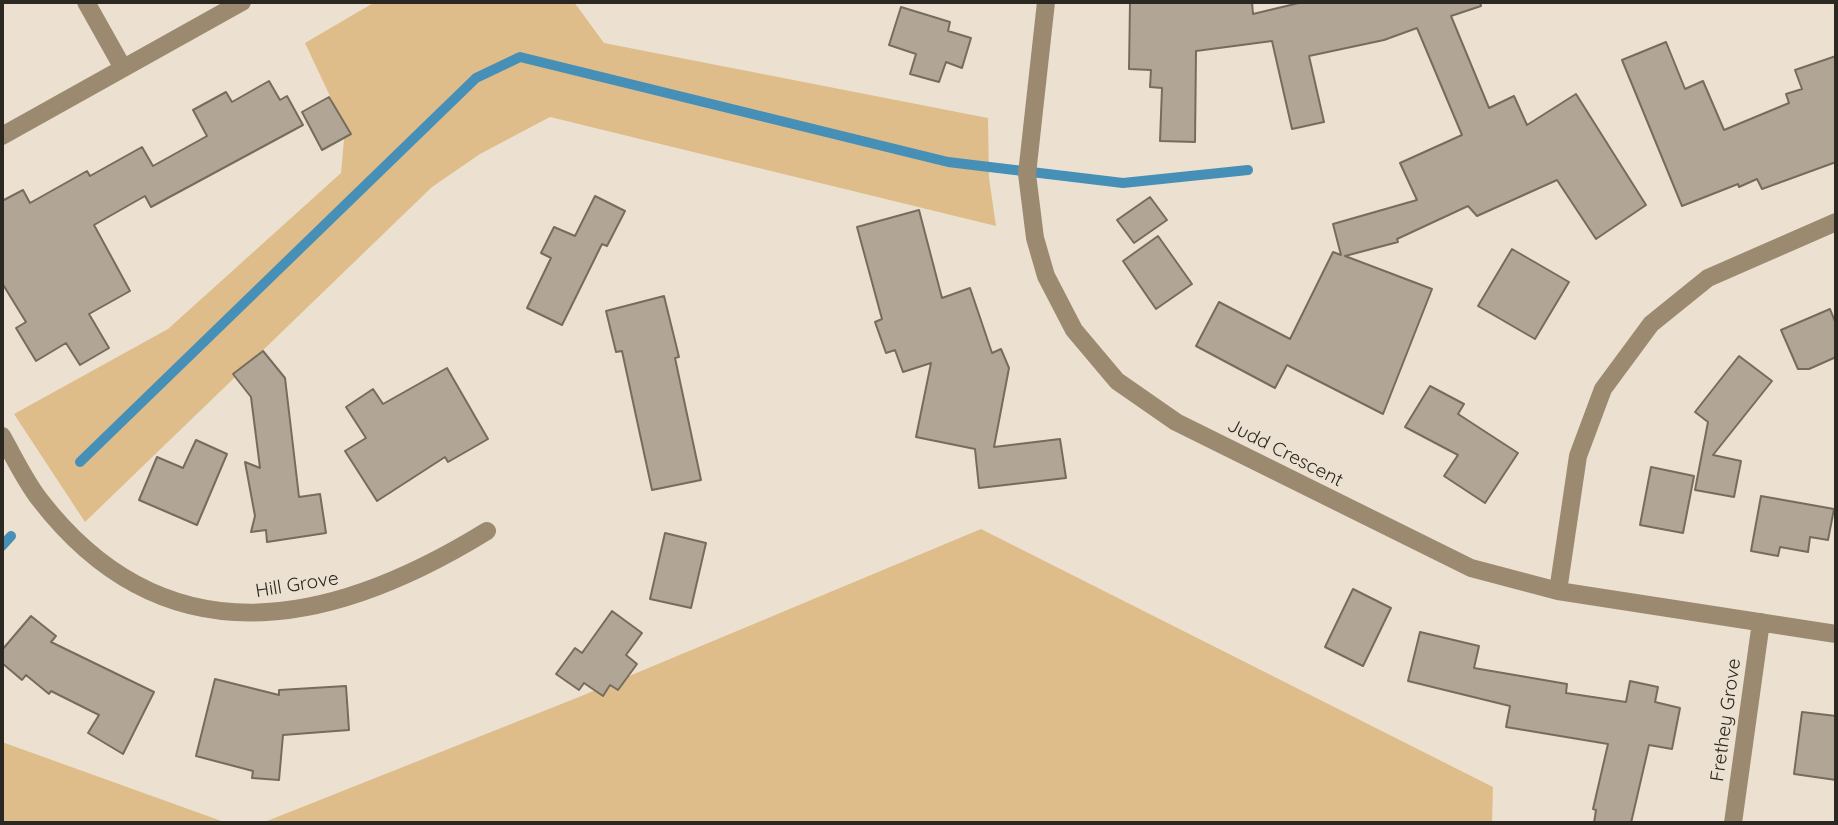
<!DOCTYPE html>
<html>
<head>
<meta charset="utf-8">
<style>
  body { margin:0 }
  #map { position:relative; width:1838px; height:825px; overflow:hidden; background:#ece1d0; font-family:Quicksand,sans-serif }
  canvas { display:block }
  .frame { position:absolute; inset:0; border:4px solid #2b2721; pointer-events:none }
</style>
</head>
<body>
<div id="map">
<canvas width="1838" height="825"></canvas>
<div class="frame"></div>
</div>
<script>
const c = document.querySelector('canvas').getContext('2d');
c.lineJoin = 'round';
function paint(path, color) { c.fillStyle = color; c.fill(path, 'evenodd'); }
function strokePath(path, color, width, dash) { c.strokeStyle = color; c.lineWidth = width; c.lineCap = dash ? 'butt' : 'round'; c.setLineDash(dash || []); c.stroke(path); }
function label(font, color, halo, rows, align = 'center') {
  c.font = font + ' Quicksand,sans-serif'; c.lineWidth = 5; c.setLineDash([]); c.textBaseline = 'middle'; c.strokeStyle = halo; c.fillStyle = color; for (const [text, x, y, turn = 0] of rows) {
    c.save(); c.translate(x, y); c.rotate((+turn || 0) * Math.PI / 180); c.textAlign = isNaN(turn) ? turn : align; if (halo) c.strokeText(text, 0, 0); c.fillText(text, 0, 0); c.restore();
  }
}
const green = new Path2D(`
  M 375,2 L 574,2 L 604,43 L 988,118 L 989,178 L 996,226 L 550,117 L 480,154 L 432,187 L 85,522 L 14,414 L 168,329 L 341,173 L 345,128 L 305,43 Z
  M 981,529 L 1493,787 L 1492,823 L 262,823 L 579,697 Z
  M 2,742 L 227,823 L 2,823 Z`);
const stream = new Path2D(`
  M 80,462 L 476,78 L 520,57 L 948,162 L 1123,183 L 1248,170
  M 2,546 L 11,536`);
const building = new Path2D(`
  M 1130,2 L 1252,2 L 1253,14 L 1303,2 L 1480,2 L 1481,6 L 1451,16 L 1489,108 L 1514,96 L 1527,125 L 1576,94 L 1646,205 L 1596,239 L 1557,180 L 1477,216 L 1468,206 L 1397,239 L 1398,242 L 1345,256 L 1432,289 L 1383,414 L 1287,365 L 1275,388 L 1196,346 L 1219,302 L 1290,339 L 1333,252 L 1341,255 L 1333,224 L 1417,200 L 1400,163 L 1462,135 L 1417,28 L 1384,40 L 1309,56 L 1324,122 L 1292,129 L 1272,41 L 1196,51 L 1195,142 L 1160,141 L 1162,88 L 1150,87 L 1151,70 L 1129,69 Z
  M 901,7 L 950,22 L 948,31 L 971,38 L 962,68 L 946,62 L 939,82 L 910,74 L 916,54 L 889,45 Z
  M 1666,42 L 1685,89 L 1703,81 L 1724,130 L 1789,103 L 1786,94 L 1802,89 L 1795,70 L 1836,56 L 1836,162 L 1762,189 L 1757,179 L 1739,187 L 1738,184 L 1682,206 L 1622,60 Z
  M 269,81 L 280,100 L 287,96 L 303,125 L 151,207 L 145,196 L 94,225 L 130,291 L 89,314 L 109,348 L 80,365 L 66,343 L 36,361 L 16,328 L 26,322 L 2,283 L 2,201 L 23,190 L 30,203 L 87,171 L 90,176 L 142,147 L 153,166 L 207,136 L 193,110 L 226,92 L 232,102 Z
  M 329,97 L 351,134 L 322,150 L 302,112 Z
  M 595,196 L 625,211 L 607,246 L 602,244 L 562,325 L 527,308 L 551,258 L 541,253 L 554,227 L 575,236 Z
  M 1150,197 L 1167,220 L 1134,243 L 1117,220 Z
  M 919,210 L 942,298 L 970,288 L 992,353 L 1001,349 L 1009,368 L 994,447 L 1060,439 L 1066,478 L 979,488 L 975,449 L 916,437 L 931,363 L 903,372 L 895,350 L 886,353 L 875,322 L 882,319 L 857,227 Z
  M 1158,236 L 1192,284 L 1156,309 L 1123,261 Z
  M 1512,249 L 1569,282 L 1535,339 L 1478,306 Z
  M 664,296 L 679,357 L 675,358 L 701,480 L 652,490 L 622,351 L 616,352 L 606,311 Z
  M 1830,309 L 1836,324 L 1836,357 L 1809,369 L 1798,369 L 1781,330 Z
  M 263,351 L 285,378 L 299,497 L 320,494 L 326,533 L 267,542 L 266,530 L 251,532 L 255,516 L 245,462 L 260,468 L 251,397 L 233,374 Z
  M 1739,356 L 1772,381 L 1713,455 L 1741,461 L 1734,497 L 1695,490 L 1708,422 L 1695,412 Z
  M 447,368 L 488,439 L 448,462 L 445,457 L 377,501 L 345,451 L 366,438 L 346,407 L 373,389 L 383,404 Z
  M 1430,386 L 1464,404 L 1458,414 L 1518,453 L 1485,503 L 1444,476 L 1458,455 L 1405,427 Z
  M 196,440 L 227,454 L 197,525 L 139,500 L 157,457 L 183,468 Z
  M 1651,467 L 1694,476 L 1683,533 L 1640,525 Z
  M 1761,496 L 1834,509 L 1828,540 L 1810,537 L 1808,552 L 1780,547 L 1778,556 L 1751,551 Z
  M 665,533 L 706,543 L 691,608 L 650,599 Z
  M 1353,589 L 1391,608 L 1363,666 L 1325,647 Z
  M 612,611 L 642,633 L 626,655 L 637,664 L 618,690 L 610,685 L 603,696 L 584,683 L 579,690 L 556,674 L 575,648 L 582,653 Z
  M 31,616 L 56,636 L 51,642 L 154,692 L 123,754 L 88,733 L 99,715 L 51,691 L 49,694 L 26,675 L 22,680 L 2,663 L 2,650 Z
  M 1420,632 L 1479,646 L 1474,668 L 1567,684 L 1566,693 L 1626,702 L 1630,681 L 1658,687 L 1655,702 L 1680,708 L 1672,749 L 1649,745 L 1631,823 L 1594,823 L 1596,810 L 1593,809 L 1608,744 L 1506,727 L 1510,706 L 1408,681 Z
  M 215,679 L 279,695 L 279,690 L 346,686 L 349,730 L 283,735 L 279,780 L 252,778 L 253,771 L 196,756 Z
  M 1802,712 L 1836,716 L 1836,780 L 1794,774 Z`);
const minor = new Path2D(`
  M 86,2 L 123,68
  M 1046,2 L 1027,174 L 1035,238 L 1046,276 L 1074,330 L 1117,381 L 1176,422 L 1471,568 L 1558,591 L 1836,634
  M 2,136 L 242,2
  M 2,436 C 14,457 25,481 40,500 C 167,664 333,626 487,531
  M 1558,591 L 1578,456 L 1603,389 L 1651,324 L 1708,278 L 1836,222
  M 1733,823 L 1761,622`);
const streetNames = [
  ["Judd Crescent",1285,453,27],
  ["Hill Grove",297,585,-9],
  ["Frethey Grove",1726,720,-82]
];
paint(green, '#debd8a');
strokePath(stream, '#468fb7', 10);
paint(building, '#b1a696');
strokePath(building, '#766c5d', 2);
strokePath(minor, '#9b8a70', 18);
label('19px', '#2b2721', '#ece1d0', streetNames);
</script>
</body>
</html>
